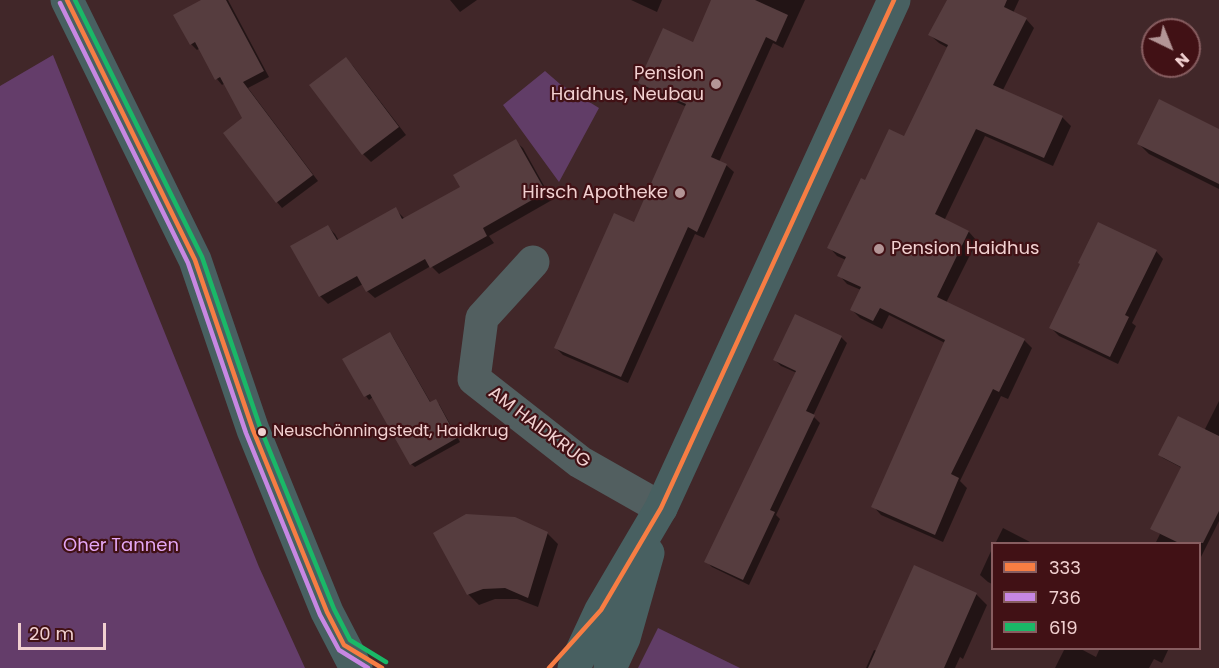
<!DOCTYPE html>
<html>
<head>
<meta charset="utf-8">
<style>
  body { margin:0 }
  #map { position:relative; width:1219px; height:668px; overflow:hidden; background:#412729; font-family:Poppins,sans-serif }
  canvas { display:block }
  .legend { position:absolute; left:991px; top:542px; width:210px; height:108px; box-sizing:border-box; background:#411115; border:2px solid #875d60; margin:0; padding:8px 10px; list-style:none; font-size:18px; color:#f1d0d0 }
  .legend li { display:flex; align-items:center; gap:12px; height:30px }
  .legend b { width:30px; border:2px solid #875d60 }
  .north { position:absolute; left:1141px; top:18px; width:60px; height:60px; box-sizing:border-box; background:#411115; border:2px solid #875d60; border-radius:50%; rotate:137deg; font-size:16px; font-weight:700; line-height:24px; text-align:center; color:#f1d0d0 }
  .north::after { content:''; display:block; margin:auto; width:21px; height:27px; background:#b39596; clip-path:polygon(50% 0,100% 100%,50% 72%,0 100%) }
  .scale { position:absolute; left:18px; top:623px; width:88px; height:27px; box-sizing:border-box; border:3px solid #f1d0d0; border-top:0; padding-left:8px; font-size:18px; line-height:21px; white-space:nowrap; color:#f1d0d0; -webkit-text-stroke:4px #411115; paint-order:stroke }
</style>
</head>
<body>
<div id="map">
<canvas width="1219" height="668"></canvas>
<ul class="legend">
<li><b style="height:8px;background:#f77d43"></b>333</li>
<li><b style="height:8px;background:#c787e3"></b>736</li>
<li><b style="height:8px;background:#1ab867"></b>619</li>
</ul>
<div class="north">N</div>
<div class="scale">20 m</div>
</div>
<script>
const c = document.querySelector('canvas').getContext('2d');
c.lineJoin = 'round';
function paint(path, color) { c.fillStyle = color; c.fill(path, 'evenodd'); }
function strokePath(path, color, width, dash) { c.strokeStyle = color; c.lineWidth = width; c.lineCap = dash ? 'butt' : 'round'; c.setLineDash(dash || []); c.stroke(path); }
function label(font, color, halo, rows, align = 'center') {
  c.font = font + ' Poppins,sans-serif'; c.lineWidth = 4.5; c.setLineDash([]); c.textBaseline = 'middle'; c.strokeStyle = halo; c.fillStyle = color; for (const [text, x, y, turn = 0] of rows) {
    c.save(); c.translate(x, y); c.rotate((+turn || 0) * Math.PI / 180); c.textAlign = isNaN(turn) ? turn : align; if (halo) c.strokeText(text, 0, 0); c.fillText(text, 0, 0); c.restore();
  }
}
const green = new Path2D(`
  M 545,71 L 560,84 L 599,108 L 559,182 L 503,105 Z
  M 658,628 L 740,668 L 638,668 Z`);
const forest = new Path2D(`
  M 53,55 L 259,567 L 305,668 L 0,668 L 0,86 Z`);
const shadow = new Path2D(`
  M 204,0 L 228,0 L 269,77 L 248,88 L 318,181 L 282,208 L 277,202 L 244,118 L 225,83 L 222,85 L 217,79 L 200,48 L 197,50 L 191,44 Z
  M 450,0 L 477,0 L 460,12 Z
  M 631,0 L 662,0 L 657,12 Z
  M 713,0 L 805,0 L 783,48 L 773,43 L 719,162 L 726,165 L 734,172 L 704,238 L 695,234 L 628,383 L 563,355 L 556,348 L 635,224 L 687,107 L 647,89 L 640,82 L 694,44 Z
  M 949,0 L 1019,0 L 1013,13 L 1026,19 L 1034,28 L 1003,90 L 1062,117 L 1071,126 L 1053,166 L 985,136 L 944,221 L 969,232 L 977,241 L 946,303 L 1024,340 L 1032,348 L 1008,399 L 1001,396 L 960,481 L 967,488 L 943,542 L 881,515 L 873,506 L 945,343 L 889,315 L 882,329 L 860,318 L 852,310 L 861,290 L 847,284 L 839,275 L 846,260 L 837,256 L 829,247 L 866,182 L 905,138 L 948,48 L 939,43 L 930,35 Z
  M 346,59 L 353,66 L 406,135 L 371,162 L 363,154 L 311,85 Z
  M 1219,130 L 1219,189 L 1149,154 L 1138,143 Z
  M 515,141 L 523,148 L 552,200 L 489,236 L 494,243 L 439,274 L 431,266 L 375,298 L 367,291 L 363,284 L 328,304 L 320,296 L 292,247 L 328,227 L 335,234 L 339,241 L 395,209 L 405,219 L 462,188 Z
  M 1156,251 L 1163,259 L 1132,323 L 1136,326 L 1118,364 L 1059,336 L 1051,328 Z
  M 390,333 L 393,337 L 431,403 L 439,404 L 460,442 L 415,467 L 411,464 L 373,397 L 369,400 L 366,396 Z
  M 841,337 L 847,343 L 813,416 L 820,423 L 776,515 L 780,519 L 749,585 L 712,567 L 706,561 L 797,373 L 781,366 L 775,360 Z
  M 1219,401 L 1219,521 L 1200,559 L 1200,544 L 1155,544 L 1160,534 L 1152,528 L 1182,468 L 1163,458 L 1160,455 L 1204,431 Z
  M 1003,528 L 1034,544 L 995,544 Z
  M 547,533 L 558,544 L 538,607 L 517,599 L 495,599 L 479,605 L 468,594 Z
  M 992,549 L 992,584 L 988,582 L 980,575 Z
  M 976,594 L 987,605 L 963,659 L 960,657 L 955,668 L 866,668 L 874,650 L 877,651 Z
  M 1065,648 L 1079,648 L 1096,657 L 1100,648 L 1169,648 L 1162,663 L 1154,659 L 1149,668 L 1055,668 Z`);
const building = new Path2D(`
  M 201,0 L 226,0 L 264,71 L 243,82 L 313,175 L 276,203 L 223,133 L 242,118 L 220,77 L 215,80 L 195,42 L 190,45 L 173,15 Z
  M 711,0 L 755,0 L 788,15 L 776,42 L 766,37 L 711,157 L 727,164 L 697,232 L 688,227 L 621,377 L 554,348 L 614,213 L 634,222 L 686,104 L 638,83 L 663,28 L 693,42 Z
  M 947,0 L 1007,0 L 1004,7 L 1027,18 L 993,85 L 1063,116 L 1044,158 L 976,129 L 935,214 L 969,231 L 937,297 L 1025,339 L 999,392 L 993,389 L 951,474 L 959,478 L 935,535 L 871,507 L 945,340 L 880,308 L 873,321 L 850,310 L 861,287 L 837,276 L 846,257 L 827,248 L 861,178 L 865,180 L 889,129 L 904,136 L 948,45 L 928,35 Z
  M 346,57 L 399,127 L 362,155 L 309,85 Z
  M 1159,99 L 1219,129 L 1219,184 L 1137,144 Z
  M 516,139 L 546,192 L 483,228 L 487,236 L 430,268 L 425,259 L 366,292 L 357,276 L 319,297 L 290,246 L 328,225 L 337,240 L 396,207 L 402,219 L 460,187 L 453,175 Z
  M 1098,222 L 1157,250 L 1125,315 L 1129,317 L 1110,357 L 1049,328 L 1080,264 L 1078,263 Z
  M 795,314 L 842,336 L 806,411 L 815,415 L 770,510 L 775,512 L 743,580 L 704,562 L 796,371 L 773,360 Z
  M 390,332 L 430,402 L 436,399 L 457,438 L 410,465 L 370,394 L 364,397 L 342,359 Z
  M 1178,416 L 1219,436 L 1219,511 L 1203,543 L 1179,543 L 1150,529 L 1181,467 L 1158,455 Z
  M 466,514 L 515,517 L 548,532 L 528,598 L 505,588 L 483,589 L 467,595 L 433,533 Z
  M 914,565 L 977,593 L 944,668 L 868,668 Z`);
const minor = new Path2D(`
  M 533,262 L 482,318 L 474,379 L 580,462 L 661,508`);
const major = new Path2D(`
  M 67,0 L 195,260 L 253,430 L 327,612 L 356,668
  M 574,668 L 601,610 L 661,508 L 894,0
  M 610,668 L 624,638 L 648,553`);
const bus1 = new Path2D(`
  M 67,0 L 195,260 L 253,430 L 327,612 L 344,645 L 382,668
  M 549,668 L 601,610 L 661,508 L 894,0`);
const bus2 = new Path2D(`
  M 60,3 L 188,263 L 246,433 L 320,615 L 339,650 L 368,668`);
const bus3 = new Path2D(`
  M 75,0 L 202,257 L 260,427 L 334,609 L 350,640 L 386,662`);
const markers = [
  [716,84,6,"#b39596"],
  [680,193,6,"#b39596"],
  [879,249,6,"#b39596"],
  [262,432,5,"#f1d0d0"]
];
const busNames = [
  ["Neuschönningstedt, Haidkrug",273,432]
];
const poiNames = [
  ["Pension",704,74],
  ["Haidhus, Neubau",704,95],
  ["Hirsch Apotheke",668,193],
  ["Pension Haidhus",891,249,"left"]
];
const streetNames = [
  ["AM HAIDKRUG",539,428,37]
];
const parkNames = [
  ["Oher Tannen",121,546]
];
paint(green, '#613d67');
paint(forest, '#643d6a');
paint(shadow, '#0007');
paint(building, '#563d3f');
strokePath(minor, '#525f60', 33);
strokePath(major, '#486061', 33);
strokePath(bus1, '#f77d43', 4.5);
strokePath(bus2, '#c787e3', 4.5);
strokePath(bus3, '#1ab867', 4.5);
for (const [x, y, r, color] of markers) { const dot = new Path2D(); dot.arc(x, y, r, 0, 2 * Math.PI); c.fillStyle = color; c.fill(dot); strokePath(dot, '#411115', 2); }
label('16px', '#f1d0d0', '#411115', busNames, 'left');
label('18px', '#f1d0d0', '#411115', poiNames, 'right');
label('18px', '#f1d0d0', '#411115', streetNames);
label('18px', '#e4a7f5', '#411115', parkNames);
</script>
</body>
</html>
